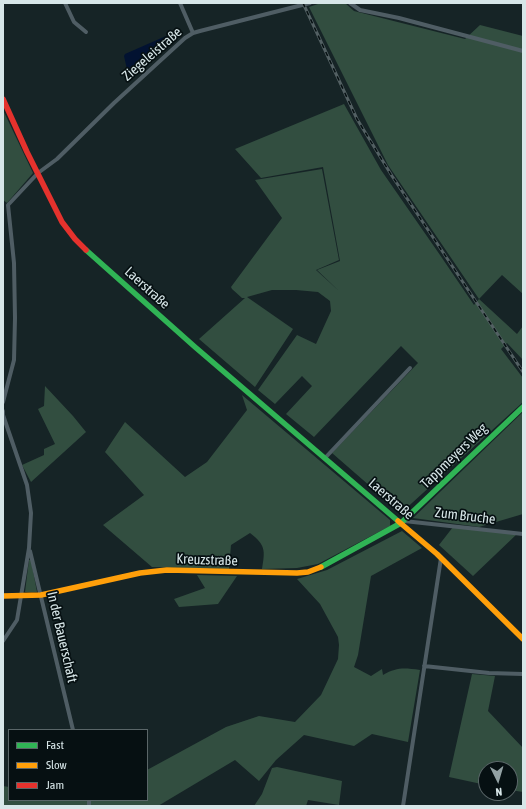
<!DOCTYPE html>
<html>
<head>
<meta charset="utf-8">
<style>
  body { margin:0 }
  #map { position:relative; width:526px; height:809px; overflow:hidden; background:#162426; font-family:"Asap Condensed",sans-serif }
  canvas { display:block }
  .frame { position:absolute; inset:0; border:4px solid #d7e6e8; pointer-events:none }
  .legend { position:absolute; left:8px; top:729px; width:140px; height:72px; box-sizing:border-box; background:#061012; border:1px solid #5a6668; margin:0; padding:5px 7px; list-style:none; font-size:12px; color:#d7e6e8 }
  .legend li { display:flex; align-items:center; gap:8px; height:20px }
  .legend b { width:20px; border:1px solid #5a6668 }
  .north { position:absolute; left:478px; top:761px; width:40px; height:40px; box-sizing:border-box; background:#061012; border:1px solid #5a6668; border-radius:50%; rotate:175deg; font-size:11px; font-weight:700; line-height:16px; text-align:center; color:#d7e6e8 }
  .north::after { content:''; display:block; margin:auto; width:14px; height:18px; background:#93a2a4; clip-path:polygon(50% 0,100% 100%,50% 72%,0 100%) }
</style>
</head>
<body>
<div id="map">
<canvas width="526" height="809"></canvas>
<div class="frame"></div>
<ul class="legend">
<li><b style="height:5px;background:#30b455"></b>Fast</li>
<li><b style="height:5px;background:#ff9f0a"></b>Slow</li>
<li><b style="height:5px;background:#e5322d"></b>Jam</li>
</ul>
<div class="north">N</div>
</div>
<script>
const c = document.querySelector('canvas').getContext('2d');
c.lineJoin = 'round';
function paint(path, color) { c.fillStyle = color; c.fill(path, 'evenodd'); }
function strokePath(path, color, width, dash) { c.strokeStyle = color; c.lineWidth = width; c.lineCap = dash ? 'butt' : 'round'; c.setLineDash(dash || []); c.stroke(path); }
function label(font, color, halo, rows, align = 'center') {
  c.font = font + ' "Asap Condensed",sans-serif'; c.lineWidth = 3.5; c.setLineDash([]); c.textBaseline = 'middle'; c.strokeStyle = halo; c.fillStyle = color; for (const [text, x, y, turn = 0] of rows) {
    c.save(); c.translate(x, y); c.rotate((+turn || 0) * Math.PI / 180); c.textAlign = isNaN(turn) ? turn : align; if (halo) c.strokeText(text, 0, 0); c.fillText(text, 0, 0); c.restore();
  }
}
const green = new Path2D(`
  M 321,3 L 345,3 L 354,11 L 465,39 L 480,25 L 523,36 L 523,294 L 502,275 L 479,299 L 517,334 L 523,326 L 523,360 L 507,343 L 501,349 L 523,378 L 523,402 L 401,513 L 332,453 L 418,363 L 401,346 L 314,437 L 286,414 L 312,386 L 302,376 L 275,404 L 258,390 L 297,335 L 316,344 L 331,311 L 330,301 L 318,292 L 296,290 L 272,290 L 247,297 L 293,329 L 255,387 L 199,339 L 245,298 L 242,298 L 232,289 L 231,287 L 282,218 L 255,180 L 322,169 L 339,260 L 316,270 L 339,291 L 317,270 L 340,261 L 323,167 L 261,178 L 235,149 L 344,104 L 381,170 L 440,255 L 474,305 L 479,299 L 388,165 L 309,7 Z
  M 3,110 L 33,173 L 7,203 L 3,200 Z
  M 45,386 L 73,416 L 86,432 L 31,482 L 22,465 L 44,455 L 44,449 L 55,444 L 38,409 L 44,406 Z
  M 242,395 L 390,520 L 390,526 L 318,564 L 297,568 L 262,569 C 265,551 266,545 250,533 L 231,545 L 229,569 L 152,567 L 103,525 L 144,495 L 105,452 L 125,422 L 185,477 L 207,462 L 247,410 Z
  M 523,412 L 523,514 L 479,527 L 413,518 Z
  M 453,527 L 517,534 L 473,576 L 439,545 Z
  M 402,531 L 422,548 L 371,576 L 358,655 L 354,667 L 371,676 L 382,669 L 383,675 C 397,667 404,668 420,670 L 408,742 L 372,734 L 354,746 L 304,735 L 276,760 L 259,781 L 235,760 L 158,806 L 90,806 L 91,800 L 147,800 L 147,770 L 226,727 L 259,716 L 295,722 L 321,695 L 338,659 L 339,645 L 338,637 L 320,604 L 297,579 L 327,570 Z
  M 29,560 L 31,560 L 37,592 L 25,592 Z
  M 197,575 L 237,576 L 218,604 L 179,607 L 174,599 L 205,588 Z
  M 472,674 L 495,676 L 488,711 L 523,748 L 523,792 L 510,790 L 510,769 L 486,769 L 486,785 L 449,777 Z
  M 277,767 L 342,781 L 339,805 L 308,800 L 306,806 L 254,806 L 262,794 L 272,768 Z
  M 3,786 L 9,787 L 9,800 L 87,800 L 87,806 L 3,806 Z`);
const water = new Path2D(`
  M 166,36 L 168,37 L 155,51 L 151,58 L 139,66 L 132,74 L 128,74 L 124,56 L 125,54 Z`);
const street = new Path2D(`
  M 65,3 L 74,22 L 86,32
  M 180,3 L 193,33
  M 350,3 L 360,10 L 399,18 L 523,51
  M 3,402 L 14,360 L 15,318 L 14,263 L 8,205 L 38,173 L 57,159 L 114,103 L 185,38 L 193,33 L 200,31 L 310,3
  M 3,411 L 3,415 L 27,485 L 31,513 L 29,548 L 17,620 L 3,641
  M 325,458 L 410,368
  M 404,521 L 523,534
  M 30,551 L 73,730
  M 424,666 L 489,673 L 523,674
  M 89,806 L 89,800
  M 403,806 L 441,558`);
const fast = new Path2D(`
  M 86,250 L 195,347 L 398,521
  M 321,567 L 401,523 L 523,407`);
const slow = new Path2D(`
  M 398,521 L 437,554 L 523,639
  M 3,596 L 41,595 L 140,573 L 167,570 L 297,573 L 308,572 L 321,567`);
const jam = new Path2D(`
  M 3,99 L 27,152 L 62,222 L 75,239 L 86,250`);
const rail = new Path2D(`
  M 303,3 L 357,119 L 392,176 L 523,372`);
const streetNames = [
  ["Ziegeleistraße",152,54,-41],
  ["Laerstraße",147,288,42],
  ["Tappmeyers Weg",454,456,-44],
  ["Laerstraße",391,499,41],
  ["Zum Bruche",465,516,7],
  ["Kreuzstraße",207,560,2],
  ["In der Bauerschaft",62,637,77]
];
paint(green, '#324e40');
paint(water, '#021231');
strokePath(street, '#4f5d64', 4);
strokePath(fast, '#30b455', 5.5);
strokePath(slow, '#ff9f0a', 5.5);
strokePath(jam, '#e5322d', 5.5);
strokePath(rail, '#536063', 3);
strokePath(rail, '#061012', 1.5, [4.5]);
label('14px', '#d7e6e8', '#061012', streetNames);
</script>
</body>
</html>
